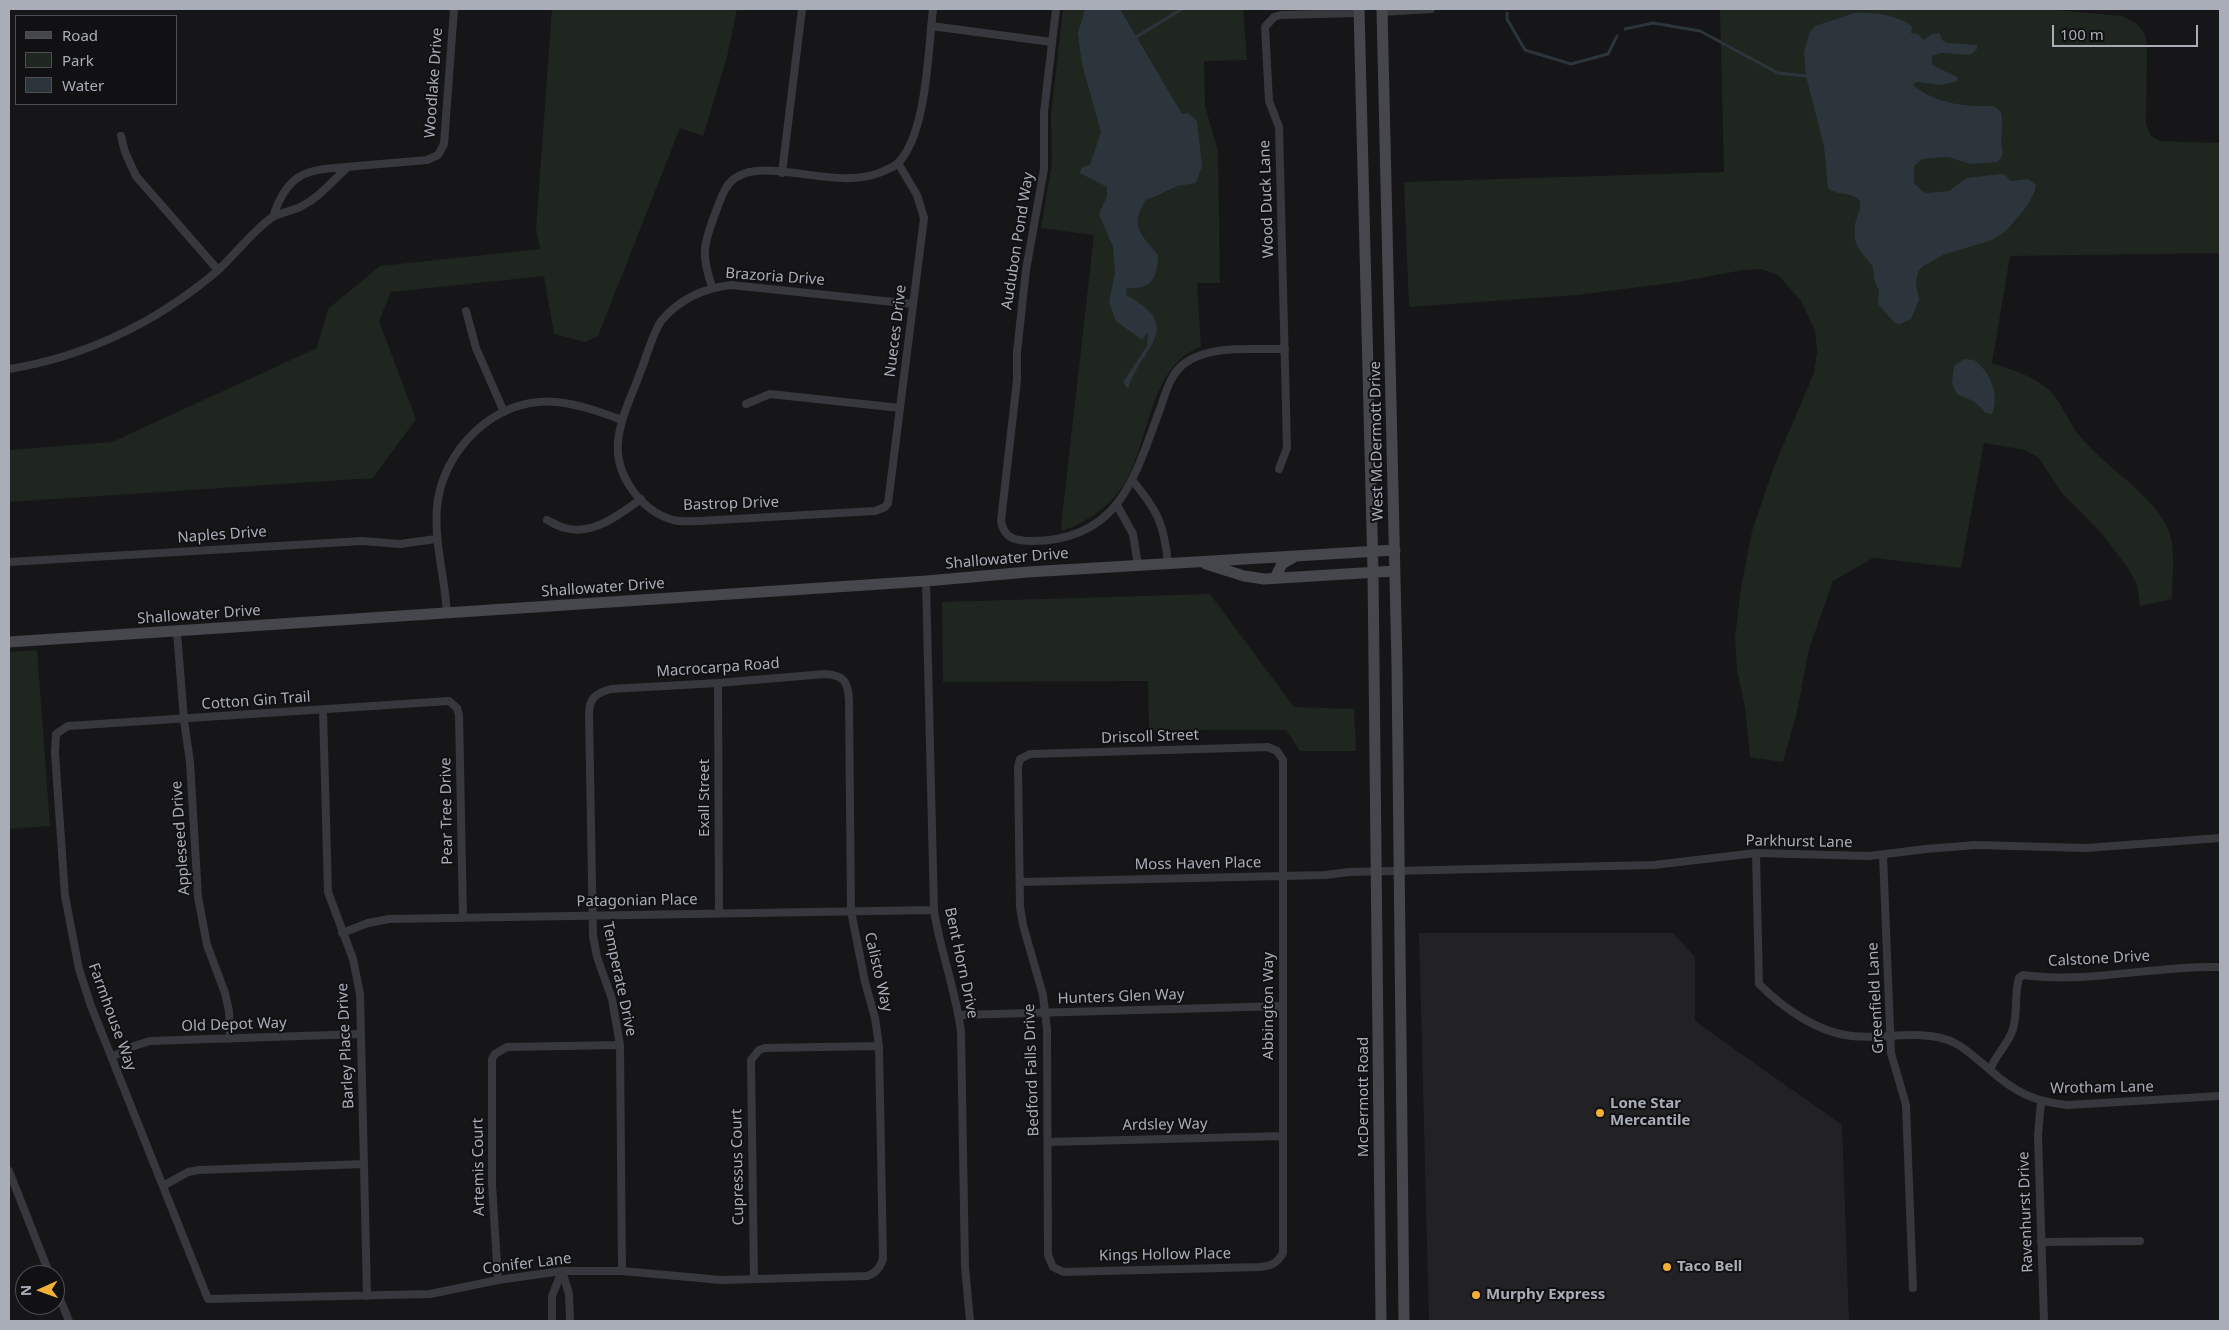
<!DOCTYPE html>
<html>
<head>
<meta charset="utf-8">
<style>
  body { margin:0 }
  #map { position:relative; width:2229px; height:1330px; overflow:hidden; background:#161618; font-family:"Noto Sans",sans-serif }
  canvas { display:block }
  .frame { position:absolute; inset:0; border:10px solid #a8adb8; pointer-events:none }
  .legend { position:absolute; left:15px; top:15px; width:162px; height:90px; box-sizing:border-box; background:#111113; border:1px solid #4d4f55; margin:0; padding:6px 9px; list-style:none; font-size:15px; color:#a8adb8 }
  .legend li { display:flex; align-items:center; gap:10px; height:25px }
  .legend b { width:25px; border:1px solid #4d4f55 }
  .north { position:absolute; left:15px; top:1265px; width:50px; height:50px; box-sizing:border-box; background:#111113; border:1px solid #4d4f55; border-radius:50%; rotate:268deg; font-size:14px; font-weight:700; line-height:20px; text-align:center; color:#a8adb8 }
  .north::after { content:''; display:block; margin:auto; width:18px; height:22px; background:#f2b134; clip-path:polygon(50% 0,100% 100%,50% 72%,0 100%) }
  .scale { position:absolute; left:2052px; top:25px; width:146px; height:22px; box-sizing:border-box; border:2px solid #a8adb8; border-top:0; padding-left:6px; font-size:15px; line-height:18px; white-space:nowrap; color:#a8adb8; -webkit-text-stroke:4px #111113; paint-order:stroke }
</style>
</head>
<body>
<div id="map">
<canvas width="2229" height="1330"></canvas>
<div class="frame"></div>
<ul class="legend">
<li><b style="height:6px;background:#45474d"></b>Road</li>
<li><b style="height:14px;background:#1e261f"></b>Park</li>
<li><b style="height:14px;background:#2c353c"></b>Water</li>
</ul>
<div class="north">N</div>
<div class="scale">100 m</div>
</div>
<script>
const c = document.querySelector('canvas').getContext('2d');
c.lineJoin = 'round';
function paint(path, color) { c.fillStyle = color; c.fill(path, 'evenodd'); }
function strokePath(path, color, width, dash) { c.strokeStyle = color; c.lineWidth = width; c.lineCap = dash ? 'butt' : 'round'; c.setLineDash(dash || []); c.stroke(path); }
function label(font, color, halo, rows, align = 'center') {
  c.font = font + ' "Noto Sans",sans-serif'; c.lineWidth = 4; c.setLineDash([]); c.textBaseline = 'middle'; c.strokeStyle = halo; c.fillStyle = color; for (const [text, x, y, turn = 0] of rows) {
    c.save(); c.translate(x, y); c.rotate((+turn || 0) * Math.PI / 180); c.textAlign = isNaN(turn) ? turn : align; if (halo) c.strokeText(text, 0, 0); c.fillText(text, 0, 0); c.restore();
  }
}
const built = new Path2D(`
  M 1419,933 L 1673,933 L 1695,957 L 1695,1021 L 1842,1125 L 1849,1321 L 1429,1321 Z`);
const green = new Path2D(`
  M 552,9 L 737,9 L 727,57 L 703,136 L 680,128 L 598,336 L 585,342 L 554,334 L 544,276 L 391,292 L 379,321 L 416,419 L 373,478 L 9,502 L 9,450 L 112,442 L 317,348 L 328,309 L 380,266 L 540,249 L 536,228 Z
  M 1063,9 L 1243,9 L 1247,60 L 1204,61 L 1205,106 L 1218,151 L 1220,283 L 1197,283 L 1201,346 C 1146,370 1151,442 1123,486 C 1108,508 1087,522 1062,531 L 1061,526 L 1094,235 L 1041,228 L 1052,163 L 1051,116 Z
  M 1720,9 L 2044,9 L 2122,16 L 2136,23 L 2144,32 L 2147,46 L 2146,124 L 2150,135 L 2159,141 L 2220,143 L 2220,253 L 2010,256 L 1992,363 C 2012,370 2033,375 2050,391 C 2062,403 2068,422 2079,435 C 2104,466 2144,488 2164,521 C 2178,544 2172,574 2172,599 L 2140,606 L 2137,584 L 2127,567 L 2104,536 L 2061,492 L 2039,458 L 2025,450 L 1984,443 L 1961,568 L 1873,558 L 1833,581 L 1809,649 L 1797,712 L 1783,762 L 1750,757 L 1745,707 L 1737,670 L 1735,638 L 1741,588 L 1752,531 L 1775,464 L 1814,373 L 1817,352 L 1815,331 L 1801,301 L 1778,275 L 1761,269 L 1743,270 L 1679,282 L 1577,295 L 1409,307 L 1404,182 L 1724,172 Z
  M 1210,594 L 1294,707 L 1354,709 L 1356,751 L 1300,751 L 1286,730 L 1149,730 L 1148,681 L 943,682 L 942,602 Z
  M 37,650 L 50,826 L 9,829 L 9,652 Z`);
const water = new Path2D(`
  M 1085,9 L 1120,9 L 1182,114 L 1188,113 L 1197,121 L 1202,166 L 1196,183 L 1177,186 L 1152,198 L 1146,199 C 1129,228 1140,232 1158,255 C 1157,278 1152,290 1127,288 L 1126,295 C 1187,327 1141,347 1128,389 L 1123,382 L 1147,346 L 1148,332 L 1142,340 L 1116,321 L 1109,302 L 1115,273 L 1113,247 L 1099,214 L 1107,196 L 1107,187 L 1080,173 L 1082,167 L 1090,165 L 1101,132 L 1082,64 L 1078,33 Z
  M 1855,13 C 1874,12 1896,15 1912,26 L 1911,33 L 1918,34 L 1923,40 L 1932,34 L 1940,33 L 1942,40 L 1948,43 L 1977,45 L 1977,49 L 1970,55 L 1941,53 L 1932,56 L 1932,65 L 1957,77 L 1958,81 L 1942,85 L 1918,82 L 1914,83 L 1914,86 C 1937,104 1966,107 1994,106 L 2001,112 C 2004,127 1999,141 2003,154 L 1998,162 L 1971,164 L 1948,157 L 1922,159 L 1914,166 L 1914,183 L 1922,191 L 1927,193 L 1949,191 L 1967,178 L 2001,174 L 2005,175 L 2011,181 L 2028,179 L 2036,185 L 2035,191 L 2027,206 L 2006,231 L 1992,240 L 1943,255 L 1922,267 L 1918,272 L 1916,283 L 1919,300 L 1911,319 L 1900,324 L 1895,323 L 1878,304 L 1879,291 L 1874,279 L 1873,267 L 1859,249 L 1855,240 L 1855,224 L 1860,209 L 1860,201 C 1851,190 1839,197 1828,188 L 1824,146 L 1806,76 L 1804,52 L 1810,32 L 1815,26 Z
  M 1964,359 L 1974,360 C 1990,371 2000,395 1992,414 L 1986,413 L 1975,402 L 1957,394 L 1952,383 L 1954,366 Z`);
const stream = new Path2D(`
  M 1507,13 L 1507,19 L 1525,50 L 1571,64 L 1608,54 L 1617,36
  M 1625,29 L 1653,23 L 1700,31 L 1778,73 L 1806,76
  M 1136,37 L 1182,9`);
const street = new Path2D(`
  M 1056,9 L 1044,112 L 1044,169 L 1026,270 L 1017,352 L 1017,380 L 1001,521 C 1004,539 1016,541 1032,541 C 1120,540 1134,478 1160,409 C 1166,392 1170,374 1185,363 C 1212,344 1254,350 1285,349
  M 1382,12 L 1431,9
  M 931,26 L 1052,42
  M 121,136 L 125,152 L 136,176 L 218,270
  M 898,163 L 917,195 L 924,218 L 888,503 L 885,507 L 875,511 L 700,521 C 692,521 681,522 673,520 C 641,511 615,475 618,442 C 620,418 632,395 640,373 C 646,359 653,331 662,320 C 680,299 705,288 731,285 L 913,304
  M 782,173 L 802,9
  M 273,217 C 289,167 312,170 357,166 C 380,164 404,162 427,160 L 438,155 L 444,144 L 454,9
  M 712,287 C 701,254 703,246 715,214 C 720,202 723,187 735,178 C 768,155 840,194 886,170 C 890,168 896,166 899,162 C 927,131 928,51 933,9
  M 466,311 L 476,348 L 504,412
  M 9,369 C 85,357 157,322 216,272 C 232,258 257,226 273,217 C 282,212 293,211 302,206 C 320,197 333,180 348,167
  M 746,404 L 770,394 L 900,408
  M 1279,469 L 1287,448 L 1279,127 L 1269,101 L 1265,27 L 1274,17 L 1281,15 L 1359,13
  M 1132,480 C 1158,511 1164,524 1168,563
  M 1117,505 L 1133,534 L 1138,565
  M 547,520 C 553,523 559,527 565,528 C 593,536 620,514 641,499
  M 9,562 L 362,541 L 400,544 L 436,539
  M 926,581 L 934,910 C 940,951 956,990 961,1032 L 965,1267 L 970,1321
  M 447,613 C 445,578 434,543 437,507 C 442,450 496,396 556,402 C 579,404 600,412 622,420
  M 177,632 L 184,720 L 190,762 L 198,897 L 207,945 L 225,993 L 229,1011 L 230,1039
  M 718,683 L 719,913
  M 323,710 L 328,892 L 353,959 L 360,994 L 367,1296
  M 1268,747 L 1277,751 L 1283,760 L 1283,1253 C 1277,1263 1272,1266 1260,1267 L 1063,1272 L 1053,1267 L 1048,1255 L 1047,1029 L 1043,995 L 1023,925 L 1020,907 L 1018,767 L 1020,759 L 1030,754 Z
  M 1756,853 L 1759,984 C 1783,1008 1817,1032 1851,1036 C 1885,1040 1920,1028 1953,1042 C 1967,1049 1978,1060 1990,1070 C 2015,1092 2034,1102 2068,1105 L 2220,1096
  M 1883,855 L 1891,1053 L 1906,1105 L 1913,1288
  M 1020,882 L 1326,875 L 1349,872 L 1654,865 L 1756,853 L 1869,856 L 1926,849 L 1976,845 L 2086,848 L 2220,838
  M 463,917 L 459,715 L 457,708 L 449,701 L 68,726 L 56,734 L 55,753 L 65,896 L 79,969 L 91,1006 L 208,1299 L 430,1294 L 498,1280 L 562,1271 L 622,1271 L 721,1280 L 867,1276 C 876,1273 880,1268 883,1259 L 879,1046 L 875,1018 L 865,982 L 851,911 L 849,700 C 848,682 844,675 825,674 L 718,683 L 611,689 C 596,693 589,698 589,714 L 593,936 L 597,957 L 612,999 L 620,1045 L 622,1271
  M 342,933 L 368,923 L 389,919 L 934,910
  M 959,1015 L 1283,1006
  M 112,1057 L 134,1046 L 150,1041 L 361,1034
  M 1990,1070 C 1995,1055 2008,1045 2013,1029 C 2018,1013 2014,995 2019,978 L 2023,975 C 2089,984 2155,965 2220,967
  M 2041,1102 L 2038,1135 L 2044,1321
  M 1048,1142 L 1283,1136
  M 9,1171 L 50,1275
  M 163,1186 L 188,1172 L 199,1170 L 364,1164
  M 2041,1242 L 2140,1241
  M 562,1271 L 569,1294 L 570,1321
  M 754,1279 L 751,1060 L 759,1050 L 765,1048 L 879,1046
  M 498,1280 L 492,1184 L 492,1059 L 495,1054 L 507,1047 L 620,1045
  M 55,1287 L 69,1321
  M 552,1321 L 552,1296 L 562,1271`);
const secondary = new Path2D(`
  M 1359,9 L 1373,571 L 1381,1321
  M 1382,9 L 1397,665 L 1404,1321
  M 1206,564 L 1244,576 L 1264,579 L 1395,571
  M 1275,578 L 1282,564 L 1294,557
  M 9,642 L 926,581 L 1028,572 L 1395,550`);
const markers = [
  [1600,1113,5,"#f2b134"],
  [1667,1267,5,"#f2b134"],
  [1476,1295,5,"#f2b134"]
];
const streetNames = [
  ["Woodlake Drive",434,83,-86],
  ["Wood Duck Lane",1267,199,-92],
  ["Audubon Pond Way",1018,241,-81],
  ["Brazoria Drive",775,277,4],
  ["Nueces Drive",896,331,-83],
  ["West McDermott Drive",1377,441,-91],
  ["Bastrop Drive",731,504,-2],
  ["Naples Drive",222,535,-4],
  ["Shallowater Drive",1007,559,-5],
  ["Shallowater Drive",603,588,-4],
  ["Shallowater Drive",199,615,-4],
  ["Macrocarpa Road",718,668,-4],
  ["Cotton Gin Trail",256,701,-4],
  ["Driscoll Street",1150,737,-2],
  ["Exall Street",705,798,-90],
  ["Pear Tree Drive",447,811,-91],
  ["Appleseed Drive",181,838,-94],
  ["Parkhurst Lane",1799,842,1],
  ["Moss Haven Place",1198,864,-1],
  ["Patagonian Place",637,901,-1],
  ["Calstone Drive",2099,959,-3],
  ["Bent Horn Drive",961,963,78],
  ["Calisto Way",878,972,77],
  ["Temperate Drive",619,979,78],
  ["Hunters Glen Way",1121,997,-2],
  ["Greenfield Lane",1876,998,-93],
  ["Abbington Way",1269,1006,-90],
  ["Farmhouse Way",112,1017,70],
  ["Old Depot Way",234,1025,-2],
  ["Barley Place Drive",346,1046,-93],
  ["Bedford Falls Drive",1032,1070,-92],
  ["Wrotham Lane",2102,1088,-1],
  ["McDermott Road",1364,1097,-90],
  ["Ardsley Way",1165,1125,-1],
  ["Artemis Court",479,1167,-91],
  ["Cupressus Court",738,1167,-91],
  ["Ravenhurst Drive",2026,1212,-92],
  ["Kings Hollow Place",1165,1255,-1],
  ["Conifer Lane",527,1264,-7]
];
const poiNames = [
  ["Lone Star",1610,1104],
  ["Mercantile",1610,1121],
  ["Taco Bell",1677,1267],
  ["Murphy Express",1486,1295]
];
paint(built, '#222225');
paint(green, '#1e261f');
paint(water, '#2c353c');
strokePath(stream, '#2c353c', 3);
strokePath(street, '#37383d', 8);
strokePath(secondary, '#45474d', 11);
for (const [x, y, r, color] of markers) { const dot = new Path2D(); dot.arc(x, y, r, 0, 2 * Math.PI); c.fillStyle = color; c.fill(dot); strokePath(dot, '#111113', 2); }
label('15px', '#a8adb8', '#111113', streetNames);
label('bold 15px', '#a8adb8', '#111113', poiNames, 'left');
</script>
</body>
</html>
